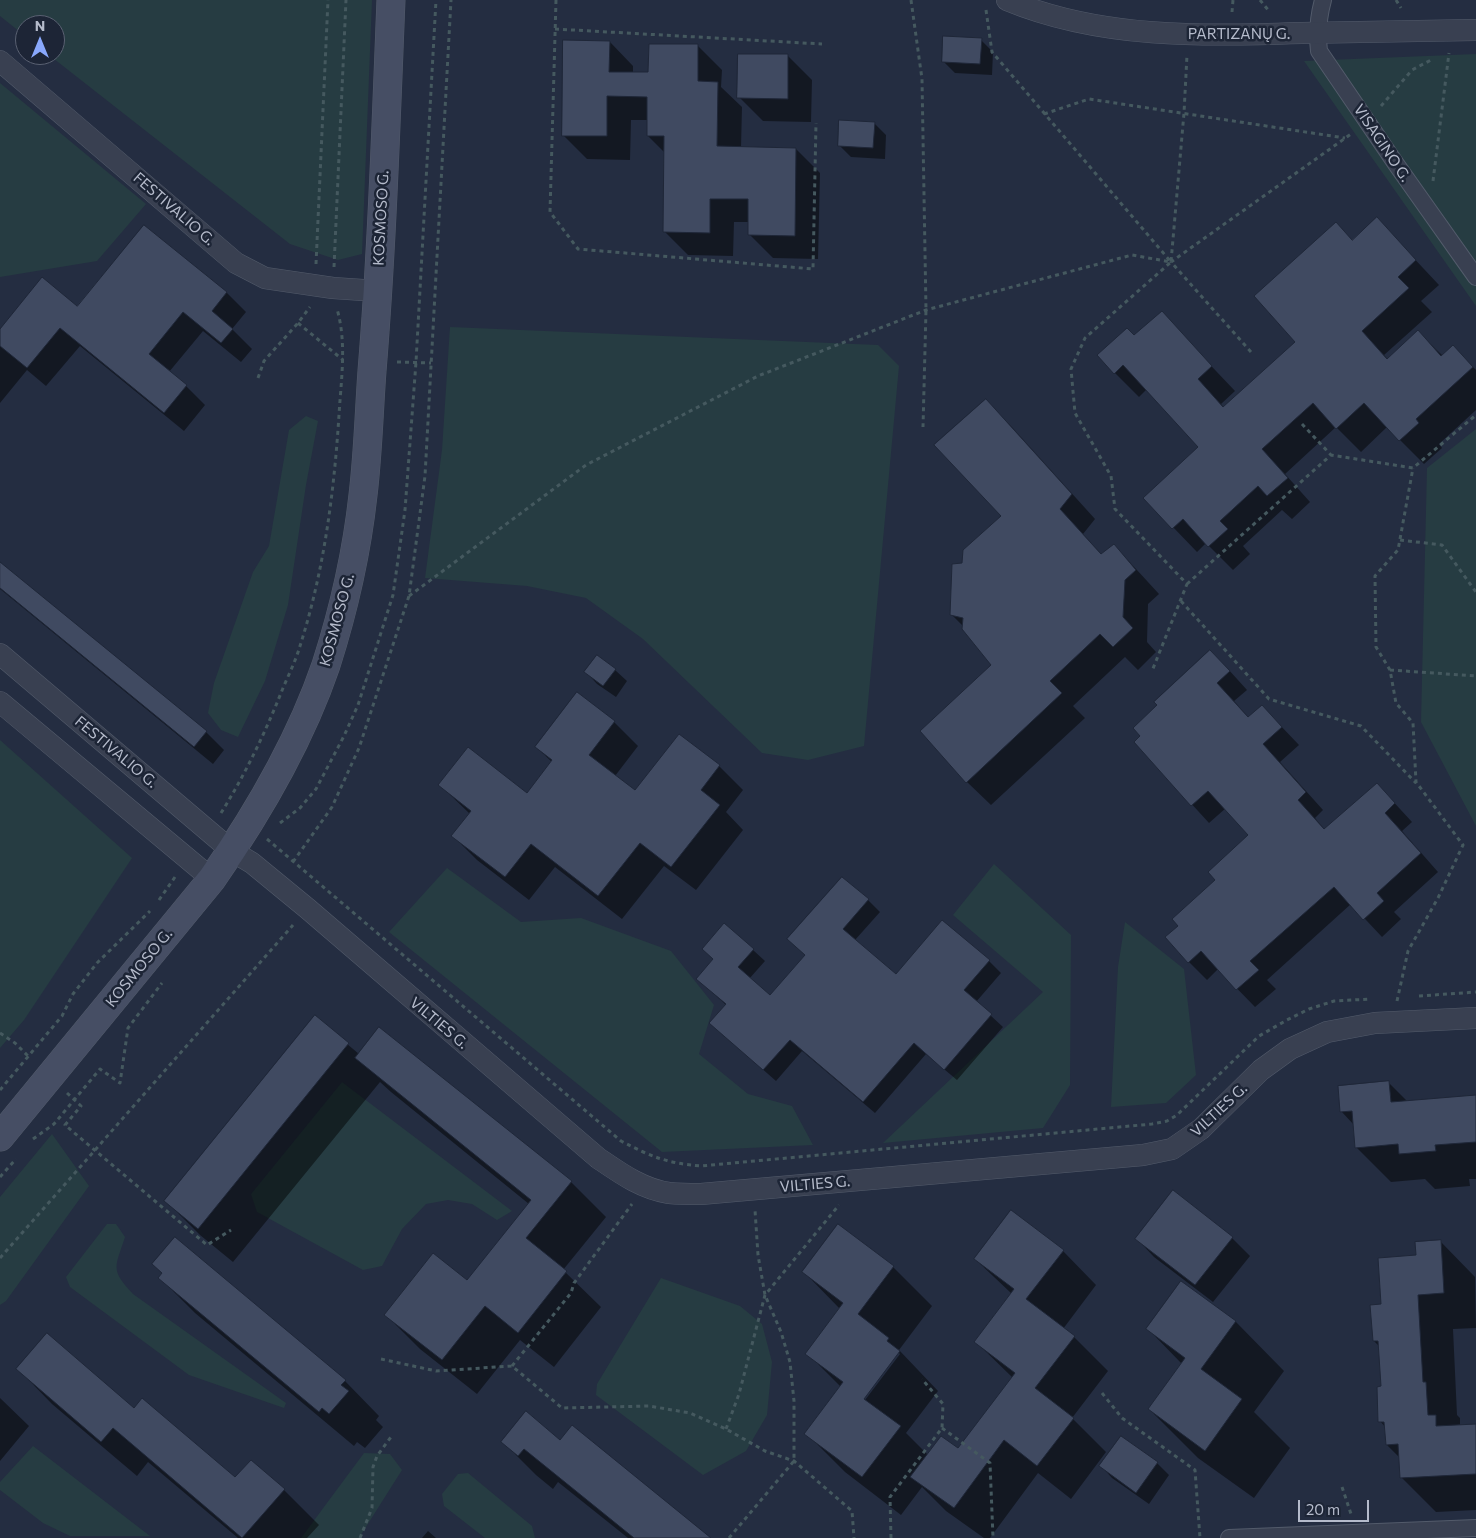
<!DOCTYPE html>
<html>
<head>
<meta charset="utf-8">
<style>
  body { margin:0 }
  #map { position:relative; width:1476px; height:1538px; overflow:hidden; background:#242d41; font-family:Commissioner,sans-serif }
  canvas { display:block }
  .north { position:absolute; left:15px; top:15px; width:50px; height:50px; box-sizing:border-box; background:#1d2536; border:1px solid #5a6172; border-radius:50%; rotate:0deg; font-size:14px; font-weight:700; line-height:20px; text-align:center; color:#b5bbcb }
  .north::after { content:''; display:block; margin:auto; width:18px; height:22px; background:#89a8fc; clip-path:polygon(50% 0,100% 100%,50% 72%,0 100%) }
  .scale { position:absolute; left:1298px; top:1500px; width:71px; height:22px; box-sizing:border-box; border:2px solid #b5bbcb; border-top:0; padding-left:6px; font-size:15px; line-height:18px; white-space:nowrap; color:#b5bbcb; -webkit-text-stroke:4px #1d2536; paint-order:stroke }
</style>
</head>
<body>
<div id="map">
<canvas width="1476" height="1538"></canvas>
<div class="north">N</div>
<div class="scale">20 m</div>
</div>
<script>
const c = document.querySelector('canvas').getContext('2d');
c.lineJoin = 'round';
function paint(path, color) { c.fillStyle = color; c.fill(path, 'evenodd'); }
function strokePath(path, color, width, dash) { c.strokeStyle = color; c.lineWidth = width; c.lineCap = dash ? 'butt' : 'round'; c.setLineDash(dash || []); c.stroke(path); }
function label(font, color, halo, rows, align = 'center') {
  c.font = font + ' Commissioner,sans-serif'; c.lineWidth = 5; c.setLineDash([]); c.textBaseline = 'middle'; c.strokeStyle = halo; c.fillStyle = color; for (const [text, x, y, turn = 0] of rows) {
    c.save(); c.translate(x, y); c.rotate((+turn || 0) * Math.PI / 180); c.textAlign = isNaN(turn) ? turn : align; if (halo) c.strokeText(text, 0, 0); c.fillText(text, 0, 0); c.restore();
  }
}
const green = new Path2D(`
  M 0,0 L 372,0 L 362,254 L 338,260 L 290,244 L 49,55 L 55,55 L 55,25 L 25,25 L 25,36 L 0,16 Z
  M 1476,54 L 1476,306 L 1304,61 Z
  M 0,83 L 146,204 L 97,261 L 0,277 Z
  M 450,327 L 878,345 L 899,366 L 864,746 L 808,760 L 762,753 L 643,639 L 586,598 L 527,586 L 425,578 L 442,450 Z
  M 306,416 L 318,421 L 306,485 L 288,605 L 265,681 L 238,737 L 221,730 L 208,713 L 214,683 L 253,572 L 269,546 L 289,430 Z
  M 1476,429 L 1476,826 L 1421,722 L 1427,468 Z
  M 0,740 L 132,858 L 24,1020 L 0,1048 Z
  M 994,864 L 1071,935 L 1070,1085 L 1043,1128 L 883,1143 L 1043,992 L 953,915 Z
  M 447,868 L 521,922 L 581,918 L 671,951 L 714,1005 L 699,1054 L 748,1094 L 792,1106 L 813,1145 L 662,1152 L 389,932 Z
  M 1125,922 L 1184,969 L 1196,1075 L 1166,1103 L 1111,1107 L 1118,967 Z
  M 342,1082 L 512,1211 L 497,1220 L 472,1204 L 448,1200 L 426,1204 L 402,1229 L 382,1266 L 363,1270 L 257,1212 L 251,1194 Z
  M 52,1134 L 89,1186 L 6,1301 L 0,1305 L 0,1197 Z
  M 107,1224 L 116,1224 L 125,1237 C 115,1268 110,1269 133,1294 L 286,1403 L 284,1408 L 189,1375 L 70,1287 L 66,1277 Z
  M 661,1278 L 740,1306 L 762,1324 L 772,1362 L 767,1415 L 746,1451 L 703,1475 L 596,1395 L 597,1384 Z
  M 33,1446 L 150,1536 L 70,1536 L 43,1523 L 0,1490 L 0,1482 Z
  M 364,1453 L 390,1454 L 402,1470 L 359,1538 L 301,1538 Z
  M 468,1473 L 532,1526 L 535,1538 L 485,1538 L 444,1506 L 442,1494 L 458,1474 Z`);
const shadow = new Path2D(`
  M 981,40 L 993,52 L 992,75 L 955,73 L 943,61 Z
  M 610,42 L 633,66 L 633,73 L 649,74 L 698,46 L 722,70 L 721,87 L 742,107 L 741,148 L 796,149 L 820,173 L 818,259 L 773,258 L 749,234 L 749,222 L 734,222 L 733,256 L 688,255 L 664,231 L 665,153 L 648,136 L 648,120 L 631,120 L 630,160 L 587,159 L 563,135 Z
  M 788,56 L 812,80 L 811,122 L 763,121 L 739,97 Z
  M 874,123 L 886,135 L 885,159 L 851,157 L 839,145 Z
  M 1377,219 L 1439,285 L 1421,301 L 1432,312 L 1384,355 L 1388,360 L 1418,332 L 1443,356 L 1453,347 L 1476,370 L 1476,410 L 1439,444 L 1442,448 L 1424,464 L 1387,427 L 1361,452 L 1336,427 L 1285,474 L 1310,502 L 1292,519 L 1282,510 L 1243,546 L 1250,554 L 1233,570 L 1206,543 L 1197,552 L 1145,498 L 1200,448 L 1147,389 L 1139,397 L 1115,373 L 1134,337 L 1161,313 L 1235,391 L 1221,404 L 1224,408 L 1297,342 L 1353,241 Z
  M 145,227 L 227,293 L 246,312 L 232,329 L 252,349 L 241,362 L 203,331 L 169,372 L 186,386 L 205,405 L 184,431 L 80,346 L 46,386 L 27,370 L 0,403 L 0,331 L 77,308 Z
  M 986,401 L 1010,425 L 1095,519 L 1083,534 L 1102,555 L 1114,545 L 1159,594 L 1148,604 L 1147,642 L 1156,652 L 1138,670 L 1125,657 L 1073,706 L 1085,718 L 991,805 L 967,782 L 993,665 L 964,627 L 952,615 L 963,564 L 1002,516 Z
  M 0,563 L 206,732 L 224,750 L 213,764 L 5,593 L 0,589 Z
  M 1228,669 L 1247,690 L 1234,701 L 1249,718 L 1279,724 L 1299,745 L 1280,762 L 1323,810 L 1315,818 L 1325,830 L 1377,784 L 1412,822 L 1402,831 L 1438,872 L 1394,912 L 1401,919 L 1382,937 L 1351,904 L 1267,980 L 1276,989 L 1255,1007 L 1218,969 L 1207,980 L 1189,962 L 1180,926 L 1217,880 L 1250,836 L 1226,808 L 1209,823 L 1135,742 Z
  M 615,670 L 627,681 L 616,697 L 597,684 L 586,672 Z
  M 578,694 L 614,722 L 638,746 L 615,776 L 635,792 L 679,735 L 719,766 L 743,790 L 726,812 L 743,830 L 696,890 L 664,866 L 622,919 L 555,867 L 529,900 L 477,860 L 453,836 L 470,814 L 440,785 L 527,795 L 552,762 L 536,747 Z
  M 868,900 L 880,912 L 855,940 L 896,976 L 943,921 L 989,961 L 1001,973 L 976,1002 L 1003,1027 L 957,1080 L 926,1054 L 875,1113 L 802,1051 L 776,1081 L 710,1023 L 726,1005 L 698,979 L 714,960 L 703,949 L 753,950 L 765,961 L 749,979 L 771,997 Z
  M 315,1017 L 359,1054 L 571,1182 L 606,1217 L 563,1270 L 601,1307 L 554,1367 L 520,1340 L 477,1394 L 420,1349 L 385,1314 L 468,1282 L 529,1204 L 391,1092 L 380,1082 L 233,1262 L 200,1235 L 166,1201 Z
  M 1389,1083 L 1408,1102 L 1476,1097 L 1476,1179 L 1469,1179 L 1470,1186 L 1435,1189 L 1425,1179 L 1391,1182 L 1356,1147 L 1354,1125 L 1341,1111 Z
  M 838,1226 L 893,1267 L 932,1306 L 899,1350 L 938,1391 L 906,1433 L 928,1455 L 958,1449 L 1013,1378 L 976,1342 L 1012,1294 L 975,1259 L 1063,1251 L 1096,1285 L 1063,1329 L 1074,1337 L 1108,1371 L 1072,1418 L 1106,1452 L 1071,1499 L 1038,1473 L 990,1538 L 984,1538 L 946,1511 L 922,1487 L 901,1515 L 845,1472 L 806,1433 L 841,1387 L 807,1353 L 840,1309 L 803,1271 ZM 898,1352 L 900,1354 L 862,1404 L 860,1403 Z
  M 1232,1238 L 1250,1256 L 1213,1302 L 1154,1257 L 1137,1239 Z
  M 1441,1242 L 1475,1277 L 1476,1328 L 1453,1329 L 1457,1415 L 1460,1418 L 1460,1426 L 1476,1425 L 1476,1510 L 1436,1512 L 1401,1477 L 1400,1458 L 1387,1445 L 1386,1428 L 1380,1421 L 1382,1387 L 1380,1347 L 1374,1341 L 1382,1305 L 1417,1256 Z
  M 160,1278 L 345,1381 L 379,1416 L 376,1420 L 383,1427 L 365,1448 L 357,1442 L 354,1446 L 195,1313 Z
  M 1181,1283 L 1236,1322 L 1284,1371 L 1254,1412 L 1290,1448 L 1254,1498 L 1198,1458 L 1149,1409 L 1182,1364 L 1148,1329 Z
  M 18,1369 L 134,1409 L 236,1479 L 284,1490 L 319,1525 L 307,1538 L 238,1538 L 148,1462 L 137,1476 L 52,1404 Z
  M 0,1398 L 29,1426 L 0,1461 Z
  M 1121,1438 L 1157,1463 L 1169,1475 L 1149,1504 L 1112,1478 L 1101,1466 Z
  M 502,1441 L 560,1441 L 708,1538 L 628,1538 L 558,1482 L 553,1489 L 536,1475 Z
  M 428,1531 L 436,1538 L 422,1538 Z`);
const building = new Path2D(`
  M 943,36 L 982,38 L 980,64 L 942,62 Z
  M 563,40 L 610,41 L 609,72 L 648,72 L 649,44 L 698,44 L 698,81 L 718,82 L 717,146 L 796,148 L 795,236 L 748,235 L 748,199 L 710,199 L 710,233 L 663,232 L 664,136 L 647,136 L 647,97 L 607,96 L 607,136 L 562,136 Z
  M 738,54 L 788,54 L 788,99 L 737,98 Z
  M 839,120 L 875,122 L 873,148 L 838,146 Z
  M 1377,217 L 1416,260 L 1398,277 L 1409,288 L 1362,331 L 1387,359 L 1418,330 L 1441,356 L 1453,345 L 1473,367 L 1416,419 L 1419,423 L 1399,441 L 1364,403 L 1336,429 L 1313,403 L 1262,449 L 1288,478 L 1267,496 L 1258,486 L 1220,521 L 1228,529 L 1208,547 L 1183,519 L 1172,529 L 1143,498 L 1198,447 L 1123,365 L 1114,374 L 1097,355 L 1127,328 L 1134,335 L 1162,311 L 1212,366 L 1198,379 L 1223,407 L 1295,342 L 1254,296 L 1336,222 L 1352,240 Z
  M 144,225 L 227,292 L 212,311 L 233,329 L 221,343 L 183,312 L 149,354 L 187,385 L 164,413 L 60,328 L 27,368 L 0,346 L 0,329 L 42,277 L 77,306 Z
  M 986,399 L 1072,494 L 1060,509 L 1101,554 L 1114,544 L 1136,570 L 1125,580 L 1123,617 L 1133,628 L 1113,647 L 1100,634 L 1050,681 L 1062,693 L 966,783 L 920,731 L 991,665 L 962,629 L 963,618 L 950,615 L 952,564 L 962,563 L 963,550 L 1001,516 L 934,445 Z
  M 0,562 L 207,731 L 194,747 L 0,588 Z
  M 1210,650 L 1230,671 L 1217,683 L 1248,717 L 1262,705 L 1282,727 L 1263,744 L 1306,792 L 1298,800 L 1324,829 L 1377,783 L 1395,803 L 1385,813 L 1421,853 L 1377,893 L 1384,901 L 1363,920 L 1334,887 L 1250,961 L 1259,970 L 1236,990 L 1201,951 L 1188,963 L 1165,937 L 1178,926 L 1172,919 L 1215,880 L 1208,872 L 1248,835 L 1208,791 L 1191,806 L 1134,742 L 1140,736 L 1133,728 L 1157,705 L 1154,702 Z
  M 597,655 L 616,669 L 603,686 L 584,672 Z
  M 577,692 L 615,721 L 589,755 L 635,790 L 679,734 L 720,765 L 701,790 L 720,805 L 671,867 L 640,843 L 598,896 L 531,844 L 505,877 L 451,836 L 471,811 L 438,785 L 468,747 L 527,793 L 552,760 L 535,747 Z
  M 842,877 L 869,899 L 843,929 L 896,974 L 942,920 L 990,960 L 964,990 L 992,1014 L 944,1070 L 914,1043 L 863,1102 L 790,1040 L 763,1070 L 709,1023 L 726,1004 L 696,979 L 713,959 L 702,949 L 724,923 L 754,949 L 738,967 L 770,995 L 805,955 L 787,939 Z
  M 315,1015 L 349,1043 L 198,1229 L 164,1201 Z
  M 379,1027 L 572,1181 L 526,1238 L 567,1271 L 518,1333 L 485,1306 L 442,1360 L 384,1315 L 433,1253 L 467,1280 L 531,1200 L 355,1058 Z
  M 1389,1081 L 1391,1102 L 1476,1095 L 1476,1142 L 1435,1145 L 1436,1151 L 1399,1154 L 1398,1144 L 1355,1148 L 1352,1111 L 1340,1112 L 1338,1086 Z
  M 1173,1190 L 1233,1237 L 1195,1285 L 1135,1239 Z
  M 1011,1210 L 1064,1250 L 1026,1299 L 1075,1336 L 1035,1388 L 1074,1418 L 1037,1466 L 1004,1440 L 954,1508 L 910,1477 L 941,1436 L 958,1448 L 1015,1373 L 974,1342 L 1014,1289 L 974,1259 Z
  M 838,1224 L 894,1266 L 858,1314 L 889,1338 L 887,1341 L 900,1351 L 864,1399 L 901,1426 L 862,1477 L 804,1434 L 843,1382 L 805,1354 L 843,1303 L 802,1272 Z
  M 175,1237 L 346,1380 L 341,1385 L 349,1391 L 329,1414 L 322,1408 L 319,1412 L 158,1278 L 162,1273 L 152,1264 Z
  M 1441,1240 L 1444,1293 L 1418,1295 L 1423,1382 L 1426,1382 L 1428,1415 L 1436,1415 L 1436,1426 L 1476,1424 L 1476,1474 L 1400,1478 L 1398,1444 L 1386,1445 L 1384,1422 L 1378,1422 L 1377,1387 L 1381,1386 L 1378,1341 L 1373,1341 L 1370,1305 L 1381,1304 L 1378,1258 L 1416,1255 L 1415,1242 Z
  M 1181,1281 L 1236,1321 L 1201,1369 L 1242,1399 L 1205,1451 L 1148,1409 L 1185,1358 L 1146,1329 Z
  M 47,1333 L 134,1408 L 142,1398 L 235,1477 L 251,1460 L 285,1489 L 242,1538 L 113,1428 L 101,1442 L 16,1369 Z
  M 526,1411 L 560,1440 L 572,1425 L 711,1538 L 634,1538 L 524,1449 L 518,1456 L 501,1442 Z
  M 1121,1436 L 1158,1462 L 1136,1493 L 1099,1466 Z`);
const path = new Path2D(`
  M 556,0 L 550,212 L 578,249 L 813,269 L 816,123
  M 911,0 L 922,79 L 926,310 L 923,427
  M 1260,0 L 1269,11
  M 1396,0 L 1401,8
  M 986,10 L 992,52 L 1171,262 L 1085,338 L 1071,369 L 1075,413 L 1111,476 L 1115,509 L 1187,584 L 1152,671
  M 1232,12 L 1233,0
  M 555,29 L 822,44
  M 1381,106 L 1412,70 L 1431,60
  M 1044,114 L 1089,99 L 1345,138
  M 1433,181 L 1449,53
  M 316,264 L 328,0
  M 334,267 L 346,0
  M 298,323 L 343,360
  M 1251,352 L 1171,262 L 1351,134
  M 397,362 L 431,363
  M 258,378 L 264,361 L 298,323 L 310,307
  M 1302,424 L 1331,455
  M 1400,540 L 1442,545 L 1476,592
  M 1187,584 L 1331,455 L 1413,468 L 1476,415
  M 409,596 L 586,465 L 758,376 L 926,310 L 1132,255 L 1171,262 L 1184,113 L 1187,55
  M 1181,601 L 1269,699 L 1361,726 L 1416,783
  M 1390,670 L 1476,676
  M 221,813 C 246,773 266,731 283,688 C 289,674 296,660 300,646 C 324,571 334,493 339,415 C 341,380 347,343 337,309
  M 280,823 L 300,808 L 316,789 L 344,736 L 358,705 L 393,595 L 405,510 L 416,362 L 436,0
  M 267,839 L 621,1141 C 652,1157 666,1163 701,1166 L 1152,1124 L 1167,1121 L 1177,1115 L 1259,1036 L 1287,1020 L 1309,1009 L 1334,1001 L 1371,999
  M 293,862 L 332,807 L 359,748 L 409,596 L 425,476 L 451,0
  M 159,900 L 175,877
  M 1419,996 L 1476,992
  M 1397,1001 L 1408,951 L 1438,898 L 1463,845 L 1416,782 L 1413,723 L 1396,703 L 1390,670 L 1376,647 L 1375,576 L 1398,550 L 1413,468
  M 0,1033 L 15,1043 L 30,1058
  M 0,1090 L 62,1016 L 73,994 L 97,963 L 150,911
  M 67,1093 L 81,1106 L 65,1125 L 207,1245 L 231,1230
  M 33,1139 L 54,1124 L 100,1069 L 120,1083 L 128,1028 L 162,983
  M 0,1177 L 16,1159
  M 0,1258 L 293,925
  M 381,1359 L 436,1371 L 512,1366 L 562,1408 L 649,1406 L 690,1413 L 726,1429 L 765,1451 L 794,1461 L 852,1511 L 854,1538
  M 512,1366 L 571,1293 L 574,1283 L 632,1204
  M 1102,1393 L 1122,1418 L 1195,1470 L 1200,1538
  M 942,1428 L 990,1463 L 993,1538
  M 726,1429 L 739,1394 L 765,1295 L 839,1205
  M 1342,1487 L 1351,1514
  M 360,1538 L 372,1508 L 373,1467 L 377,1456 L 391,1437
  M 729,1538 L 794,1461 L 794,1401 L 790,1362 L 781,1332 L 765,1295 L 758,1255 L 755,1210
  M 891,1538 L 890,1497 L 942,1428 L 943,1404 L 922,1379`);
const pedestrian = new Path2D(`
  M 1323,0 C 1318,18 1317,33 1319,51 L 1396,164 L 1476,277
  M 1229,1538 L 1476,1528`);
const minor = new Path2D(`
  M 1007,0 C 1101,39 1202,36 1302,33 C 1360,32 1418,31 1476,30
  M 0,61 L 236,263 L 265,278 L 333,288 L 378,291
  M 0,654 L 232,851 L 252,863 L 308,909 L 598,1158 C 620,1173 642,1189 669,1193 C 680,1194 691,1194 701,1194 L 1143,1155 L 1172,1149 L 1201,1129 L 1261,1070 L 1290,1049 L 1327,1032 L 1375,1023 L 1476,1018
  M 0,702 L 212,879`);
const secondary = new Path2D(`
  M 0,1137 L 212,879 C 258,813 300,741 326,665 C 343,612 357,550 363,495 C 368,454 369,412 372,371 C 382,248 386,124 391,0`);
const streetNames = [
  ["PARTIZANŲ G.",1239,34],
  ["VISAGINO G.",1382,143,56],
  ["FESTIVALIO G.",174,209,41],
  ["KOSMOSO G.",381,218,-87],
  ["KOSMOSO G.",337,620,-75],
  ["FESTIVALIO G.",116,752,40],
  ["KOSMOSO G.",139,968,-51],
  ["VILTIES G.",439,1023,40],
  ["VILTIES G.",1219,1110,-43],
  ["VILTIES G.",815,1184,-5]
];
paint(green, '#263c42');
paint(shadow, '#0007');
paint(building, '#404a61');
strokePath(building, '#1f2738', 1);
strokePath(pedestrian, '#535b6b', 18);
strokePath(minor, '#535b6b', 22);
strokePath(secondary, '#535b6b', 29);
strokePath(path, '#45595f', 3, [4, 4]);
strokePath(pedestrian, '#394051', 16);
strokePath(minor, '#394051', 21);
strokePath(secondary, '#464e64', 28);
label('15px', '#b5bbcb', '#1d2536', streetNames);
</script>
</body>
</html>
